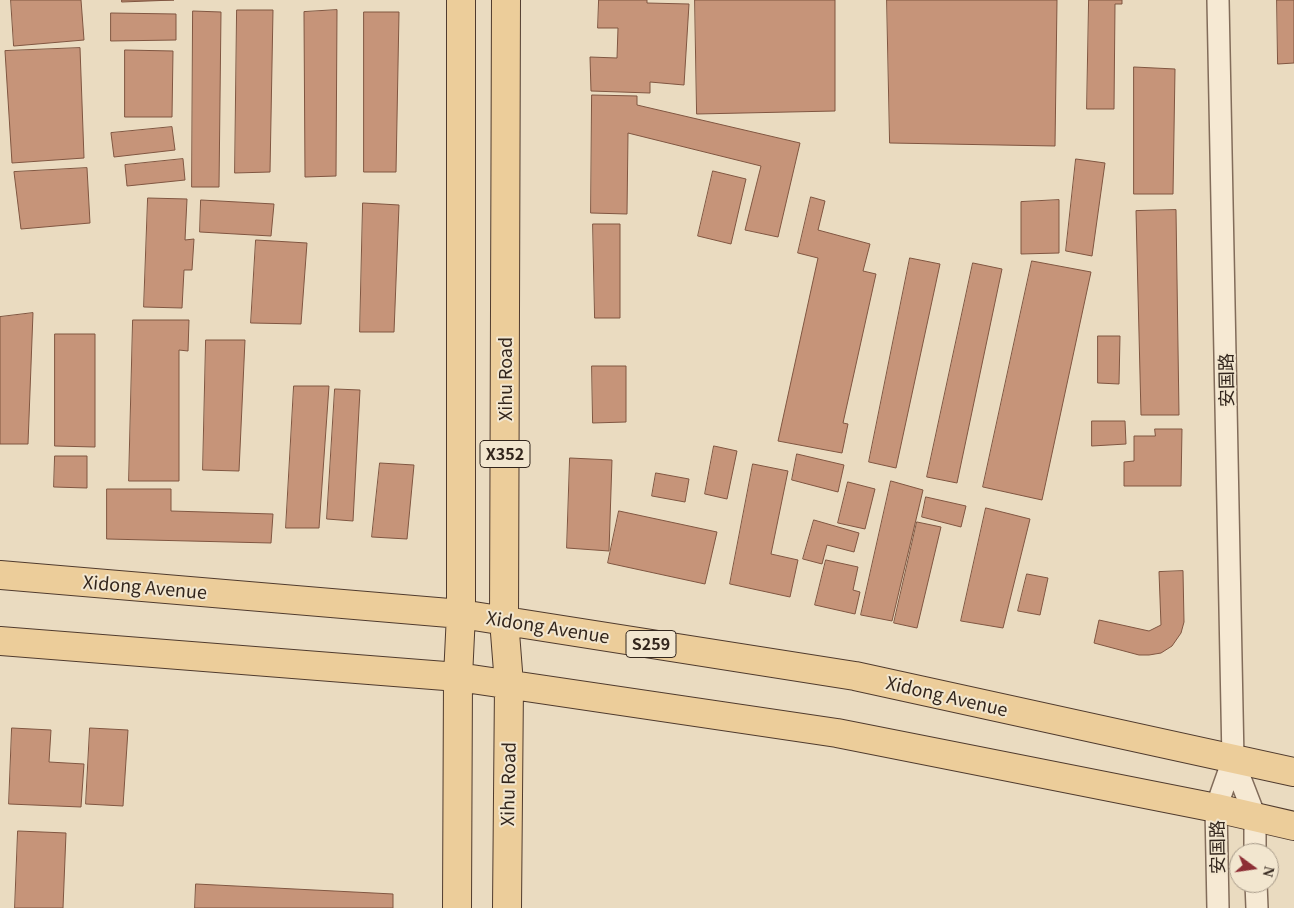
<!DOCTYPE html>
<html>
<head>
<meta charset="utf-8">
<style>
  body { margin:0 }
  #map { position:relative; width:1294px; height:908px; overflow:hidden; background:#eadbc0; font-family:Georgia,serif }
  canvas { display:block }
  .north { position:absolute; left:1229px; top:843px; width:50px; height:50px; box-sizing:border-box; background:#f2e6cf; border:1px solid #a69988; border-radius:50%; rotate:104deg; font-size:14px; font-weight:700; line-height:20px; text-align:center; color:#33261d }
  .north::after { content:''; display:block; margin:auto; width:18px; height:22px; background:#8d2e35; clip-path:polygon(50% 0,100% 100%,50% 72%,0 100%) }
</style>
</head>
<body>
<div id="map">
<canvas width="1294" height="908"></canvas>
<div class="north">N</div>
</div>
<script>
const c = document.querySelector('canvas').getContext('2d');
c.lineJoin = 'round';
function paint(path, color) { c.fillStyle = color; c.fill(path, 'evenodd'); }
function strokePath(path, color, width, dash) { c.strokeStyle = color; c.lineWidth = width; c.lineCap = dash ? 'butt' : 'round'; c.setLineDash(dash || []); c.stroke(path); }
function label(font, color, halo, rows, align = 'center') {
  c.font = font + ' Georgia,"Noto Sans SC",serif'; c.lineWidth = 4; c.setLineDash([]); c.textBaseline = 'middle'; c.strokeStyle = halo; c.fillStyle = color; for (const [text, x, y, turn = 0] of rows) {
    c.save(); c.translate(x, y); c.rotate((+turn || 0) * Math.PI / 180); c.textAlign = isNaN(turn) ? turn : align; if (halo) c.strokeText(text, 0, 0); c.fillText(text, 0, 0); c.restore();
  }
}
const building = new Path2D(`
  M 11,0 L 81,0 L 84,40 L 14,46 Z
  M 122,0 L 174,0 L 122,2 Z
  M 599,0 L 647,0 L 647,3 L 689,4 L 684,85 L 650,82 L 650,93 L 591,91 L 590,57 L 617,58 L 618,28 L 598,28 Z
  M 695,0 L 835,0 L 835,111 L 697,114 Z
  M 887,0 L 1057,0 L 1055,146 L 890,143 Z
  M 1089,0 L 1122,0 L 1122,4 L 1115,4 L 1114,109 L 1087,109 Z
  M 1277,0 L 1294,0 L 1294,63 L 1278,64 Z
  M 237,10 L 273,10 L 270,172 L 235,173 Z
  M 337,10 L 336,176 L 305,177 L 304,12 Z
  M 193,11 L 221,12 L 219,187 L 192,187 Z
  M 364,12 L 399,12 L 396,172 L 364,172 Z
  M 111,13 L 176,14 L 176,40 L 111,41 Z
  M 80,48 L 84,158 L 12,163 L 5,51 Z
  M 125,50 L 173,51 L 172,117 L 125,117 Z
  M 1134,67 L 1175,69 L 1173,194 L 1134,194 Z
  M 592,95 L 637,96 L 637,105 L 800,143 L 778,237 L 745,230 L 761,166 L 628,133 L 627,214 L 591,213 Z
  M 172,127 L 175,150 L 114,157 L 111,133 Z
  M 183,159 L 185,180 L 127,186 L 125,165 Z
  M 1076,159 L 1105,163 L 1092,256 L 1066,251 Z
  M 87,168 L 90,223 L 21,229 L 14,172 Z
  M 713,171 L 746,179 L 731,244 L 698,236 Z
  M 811,197 L 825,201 L 818,230 L 870,244 L 863,271 L 876,274 L 843,423 L 848,424 L 842,453 L 778,441 L 818,258 L 798,253 Z
  M 148,198 L 187,199 L 185,240 L 194,239 L 192,270 L 184,270 L 182,308 L 144,307 Z
  M 201,200 L 274,204 L 271,236 L 200,232 Z
  M 1059,200 L 1059,253 L 1021,254 L 1021,202 Z
  M 363,203 L 399,205 L 394,332 L 360,332 Z
  M 1176,210 L 1179,415 L 1141,415 L 1136,211 Z
  M 593,224 L 620,224 L 620,318 L 595,318 Z
  M 256,240 L 307,243 L 301,324 L 251,323 Z
  M 910,258 L 940,264 L 896,468 L 869,462 Z
  M 1032,261 L 1091,272 L 1042,500 L 983,487 Z
  M 973,263 L 1002,269 L 957,483 L 927,477 Z
  M 33,313 L 28,444 L 0,444 L 0,317 Z
  M 133,320 L 189,320 L 188,351 L 179,350 L 179,481 L 129,481 Z
  M 55,334 L 95,334 L 95,447 L 55,446 Z
  M 1098,336 L 1120,336 L 1119,384 L 1098,383 Z
  M 206,340 L 245,340 L 239,471 L 203,470 Z
  M 592,366 L 626,366 L 626,422 L 593,423 Z
  M 294,386 L 329,386 L 319,528 L 286,528 Z
  M 335,389 L 360,390 L 353,521 L 327,519 Z
  M 1092,421 L 1125,421 L 1126,444 L 1092,446 Z
  M 1155,429 L 1182,429 L 1181,486 L 1124,486 L 1124,462 L 1134,461 L 1134,436 L 1155,436 Z
  M 714,446 L 737,451 L 727,499 L 705,494 Z
  M 797,454 L 844,465 L 838,492 L 792,480 Z
  M 55,456 L 87,456 L 87,488 L 54,487 Z
  M 570,458 L 612,460 L 609,551 L 567,548 Z
  M 380,463 L 414,465 L 407,539 L 372,537 Z
  M 753,464 L 788,471 L 771,554 L 798,560 L 790,597 L 730,584 Z
  M 656,473 L 689,479 L 685,502 L 652,496 Z
  M 891,481 L 923,490 L 892,621 L 861,615 Z
  M 848,482 L 875,489 L 865,529 L 838,523 Z
  M 107,489 L 171,489 L 171,511 L 273,514 L 271,543 L 107,539 Z
  M 926,497 L 966,506 L 961,527 L 922,517 Z
  M 986,508 L 1030,519 L 1003,628 L 961,621 Z
  M 619,511 L 717,532 L 705,584 L 608,563 Z
  M 814,520 L 859,533 L 854,552 L 827,545 L 822,564 L 803,559 Z
  M 917,522 L 941,527 L 917,628 L 894,623 Z
  M 826,560 L 858,567 L 853,590 L 860,592 L 855,614 L 815,605 Z
  M 1183,571 L 1184,622 L 1181,633 L 1172,646 L 1161,653 L 1149,655 L 1139,655 L 1094,643 L 1099,620 L 1149,631 L 1161,625 L 1159,572 Z
  M 1027,574 L 1048,578 L 1040,615 L 1018,611 Z
  M 12,728 L 51,730 L 49,762 L 84,764 L 81,807 L 9,804 Z
  M 90,728 L 128,730 L 123,806 L 86,804 Z
  M 18,831 L 66,833 L 63,908 L 15,908 Z
  M 196,884 L 393,894 L 393,908 L 195,908 Z`);
const minor = new Path2D(`
  M 1218,0 L 1233,760 L 1255,817 L 1255,853
  M 1256,883 L 1257,908
  M 1218,908 L 1216,808 L 1233,760`);
const major = new Path2D(`
  M 506,0 L 504,620 L 509,684 L 507,908
  M 0,575 L 461,614 L 855,676 L 1294,772
  M 0,641 L 458,677 L 837,733 L 1216,808 L 1294,826
  M 457,908 L 458,677 L 461,614 L 461,0`);
const shields = [
  [505,454,50],
  [651,644,50]
];
const shieldNames = [
  ["X352",505,454],
  ["S259",651,644]
];
const streetNames = [
  ["Xihu Road",505,379,-90],
  ["安国路",1226,380,-91],
  ["Xidong Avenue",145,587,5],
  ["Xidong Avenue",548,627,9],
  ["Xidong Avenue",947,696,13],
  ["Xihu Road",508,784,-89],
  ["安国路",1217,847,-91]
];
paint(building, '#c69479');
strokePath(building, '#805641', 1);
strokePath(minor, '#826c5a', 24);
strokePath(major, '#503b2e', 30);
strokePath(minor, '#f6e9d3', 21);
strokePath(major, '#eccd9a', 28);
for (const [x, y, w] of shields) { const box = new Path2D(); box.roundRect(x - w / 2, y - 13.5, w, 27, 4); c.fillStyle = '#f2e6cf'; c.fill(box); strokePath(box, '#33261d', 1); }
label('bold 16px', '#33261d', null, shieldNames);
label('18px', '#33261d', '#f2e6cf', streetNames);
</script>
</body>
</html>
